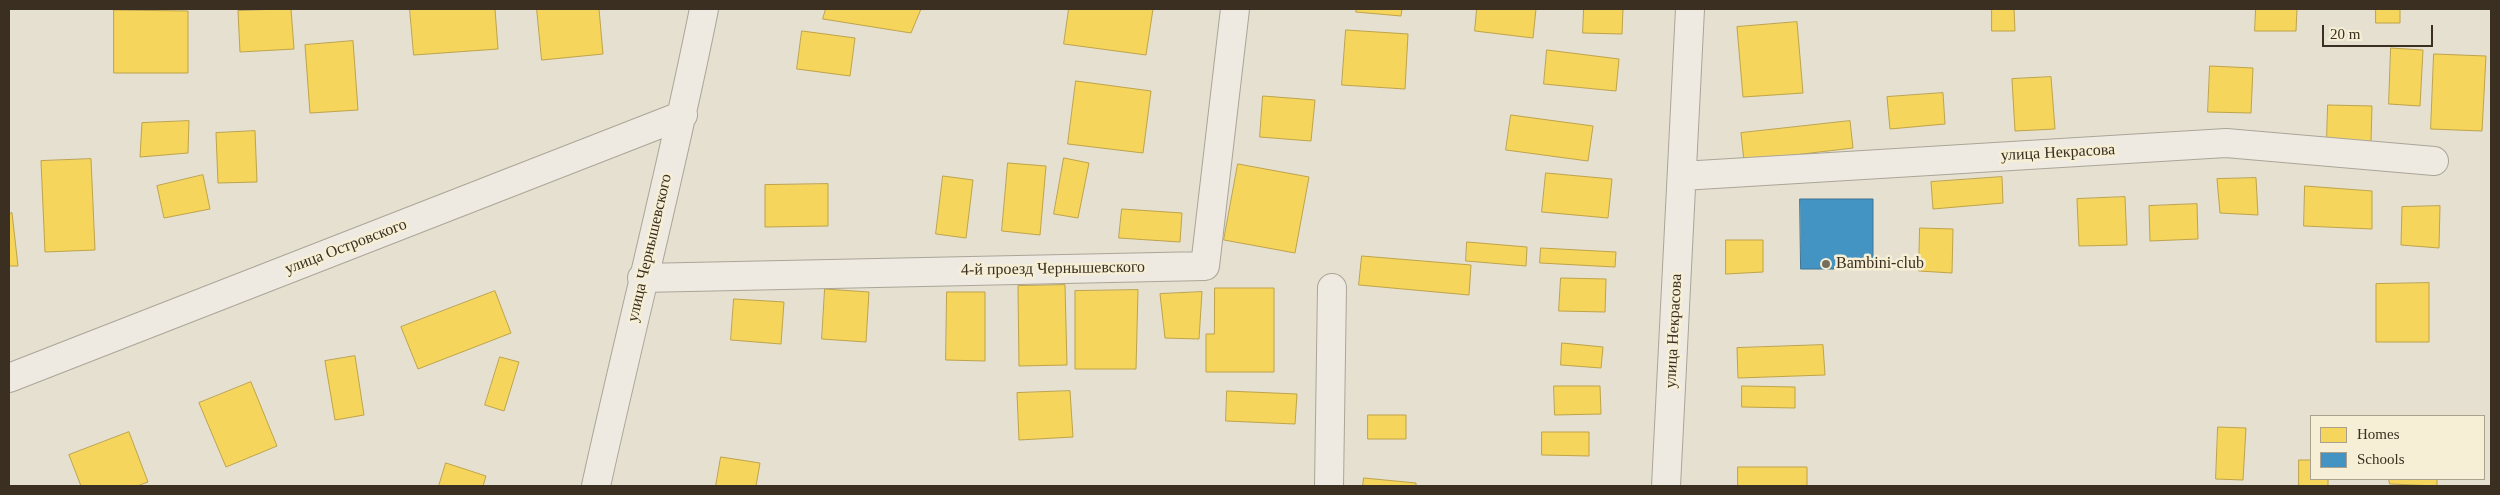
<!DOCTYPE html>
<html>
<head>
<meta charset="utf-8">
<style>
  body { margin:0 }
  #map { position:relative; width:2500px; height:495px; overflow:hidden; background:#e5e0cf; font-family:Georgia,serif }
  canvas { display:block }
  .frame { position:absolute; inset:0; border:10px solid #3a2f20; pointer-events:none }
  .legend { position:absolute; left:2310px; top:415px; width:175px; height:65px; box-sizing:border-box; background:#f6efd6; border:1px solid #aba28d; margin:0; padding:6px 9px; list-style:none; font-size:15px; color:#3a2f20 }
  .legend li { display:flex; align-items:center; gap:10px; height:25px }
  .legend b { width:25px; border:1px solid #aba28d }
  .scale { position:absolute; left:2322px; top:25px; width:111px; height:22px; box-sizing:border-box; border:2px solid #3a2f20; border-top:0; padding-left:6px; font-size:15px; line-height:18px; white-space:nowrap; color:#3a2f20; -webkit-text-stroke:4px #f6efd6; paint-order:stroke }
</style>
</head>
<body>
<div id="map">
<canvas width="2500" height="495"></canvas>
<div class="frame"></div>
<ul class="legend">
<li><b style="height:14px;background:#f6d55c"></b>Homes</li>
<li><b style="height:14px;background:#4393c3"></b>Schools</li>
</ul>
<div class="scale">20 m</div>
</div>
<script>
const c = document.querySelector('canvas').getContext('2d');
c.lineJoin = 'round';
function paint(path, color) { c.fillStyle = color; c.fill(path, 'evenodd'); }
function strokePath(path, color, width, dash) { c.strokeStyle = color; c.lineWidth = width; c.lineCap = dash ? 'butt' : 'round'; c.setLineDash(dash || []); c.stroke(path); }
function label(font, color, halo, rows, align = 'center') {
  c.font = font + ' Georgia,serif'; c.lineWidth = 5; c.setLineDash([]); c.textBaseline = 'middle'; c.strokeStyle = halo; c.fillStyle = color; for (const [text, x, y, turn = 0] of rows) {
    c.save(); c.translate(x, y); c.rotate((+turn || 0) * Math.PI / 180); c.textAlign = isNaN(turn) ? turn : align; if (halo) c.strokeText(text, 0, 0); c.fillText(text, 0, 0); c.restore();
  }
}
const homes = new Path2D(`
  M 291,9 L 294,49 L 240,52 L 238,11 Z
  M 410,9 L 495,9 L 498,49 L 414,55 Z
  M 537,9 L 599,9 L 603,54 L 542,60 Z
  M 826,9 L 921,9 L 911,33 L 823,19 Z
  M 1069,9 L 1153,9 L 1146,55 L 1064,44 Z
  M 1357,9 L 1402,9 L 1401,16 L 1356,12 Z
  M 1477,9 L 1536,9 L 1533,38 L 1475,31 Z
  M 1584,9 L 1623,9 L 1622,34 L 1583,33 Z
  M 1992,9 L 2014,9 L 2015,31 L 1992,31 Z
  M 2256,9 L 2297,9 L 2296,31 L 2255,31 Z
  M 2376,9 L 2400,9 L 2400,23 L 2376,23 Z
  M 114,10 L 188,11 L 188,73 L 114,73 Z
  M 1797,22 L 1803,93 L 1743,97 L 1737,27 Z
  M 1346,30 L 1408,34 L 1405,89 L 1342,85 Z
  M 802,31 L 855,38 L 850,76 L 797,69 Z
  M 353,41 L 358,110 L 310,113 L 305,45 Z
  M 2391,48 L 2423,50 L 2420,106 L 2389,104 Z
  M 1547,50 L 1619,59 L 1616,91 L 1544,84 Z
  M 2434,54 L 2486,56 L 2482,131 L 2431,129 Z
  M 2210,66 L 2253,68 L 2251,113 L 2208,112 Z
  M 2051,77 L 2055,129 L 2015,131 L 2012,79 Z
  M 1076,81 L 1151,91 L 1143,153 L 1068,144 Z
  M 1943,93 L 1945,124 L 1890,129 L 1887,97 Z
  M 1263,96 L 1315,100 L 1311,141 L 1260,137 Z
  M 2328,105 L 2372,106 L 2371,142 L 2327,140 Z
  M 1511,115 L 1593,126 L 1588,161 L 1506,150 Z
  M 189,121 L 188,153 L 140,157 L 142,123 Z
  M 1850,121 L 1853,148 L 1744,161 L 1741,133 Z
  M 255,131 L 257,182 L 218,183 L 216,133 Z
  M 1064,158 L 1089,163 L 1078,218 L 1054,214 Z
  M 91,159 L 95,250 L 45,252 L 41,161 Z
  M 1008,163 L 1046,166 L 1040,235 L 1002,231 Z
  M 1238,164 L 1309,177 L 1295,253 L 1224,240 Z
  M 1546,173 L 1612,179 L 1608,218 L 1542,212 Z
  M 203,175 L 210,209 L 164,218 L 157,186 Z
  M 943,176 L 973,180 L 966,238 L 936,234 Z
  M 2002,177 L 2003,203 L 1933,209 L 1931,182 Z
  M 2256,178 L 2258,215 L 2220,213 L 2217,179 Z
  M 828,184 L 828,226 L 765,227 L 765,185 Z
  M 2305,186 L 2372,191 L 2372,229 L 2304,226 Z
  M 2125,197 L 2127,245 L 2079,246 L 2077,199 Z
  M 2197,204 L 2198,239 L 2150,241 L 2149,206 Z
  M 2440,206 L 2439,248 L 2401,245 L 2402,207 Z
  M 1122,209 L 1182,213 L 1180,242 L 1119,238 Z
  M 12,213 L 18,266 L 9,266 L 9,214 Z
  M 1920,228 L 1953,229 L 1952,273 L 1919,271 Z
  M 1726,240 L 1763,240 L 1763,272 L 1726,274 Z
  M 1467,242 L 1527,247 L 1526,266 L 1466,261 Z
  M 1541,248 L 1616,252 L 1615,267 L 1540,263 Z
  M 1362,256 L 1471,265 L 1469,295 L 1359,285 Z
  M 1561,278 L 1606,279 L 1605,312 L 1559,311 Z
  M 2429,283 L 2429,342 L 2376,342 L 2376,284 Z
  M 1065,285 L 1067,365 L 1019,366 L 1018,286 Z
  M 1215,288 L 1274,288 L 1274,372 L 1206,372 L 1206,334 L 1214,334 Z
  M 825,289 L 869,292 L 866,342 L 822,339 Z
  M 1138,290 L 1136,369 L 1075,369 L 1075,291 Z
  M 495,291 L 511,333 L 418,369 L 401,327 Z
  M 947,292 L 985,292 L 985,361 L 946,360 Z
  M 1202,292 L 1199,339 L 1165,338 L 1160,294 Z
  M 734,299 L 784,302 L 781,344 L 731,340 Z
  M 1562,343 L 1603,347 L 1601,368 L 1561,365 Z
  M 1823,345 L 1825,375 L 1738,378 L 1737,348 Z
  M 355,356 L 364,415 L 335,420 L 325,361 Z
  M 500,357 L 519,362 L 504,411 L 485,405 Z
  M 251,382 L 277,446 L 226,467 L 199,403 Z
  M 1554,386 L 1600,386 L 1601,414 L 1555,415 Z
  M 1742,386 L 1795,387 L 1795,408 L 1742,407 Z
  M 1070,391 L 1073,437 L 1019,440 L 1017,393 Z
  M 1227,391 L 1297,394 L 1295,424 L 1226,421 Z
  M 1368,415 L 1406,415 L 1406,439 L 1368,439 Z
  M 2218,427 L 2246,428 L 2243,480 L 2216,479 Z
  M 129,432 L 148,482 L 137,486 L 81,486 L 69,455 Z
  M 1542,432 L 1589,432 L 1589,456 L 1542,455 Z
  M 721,457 L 760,463 L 756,486 L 716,486 Z
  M 2299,460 L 2311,460 L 2311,479 L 2328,479 L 2328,486 L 2299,486 Z
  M 446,463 L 486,476 L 483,486 L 439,486 Z
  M 1738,467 L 1807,467 L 1807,486 L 1738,486 Z
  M 1364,478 L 1416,483 L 1416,486 L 1363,486 Z
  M 2389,479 L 2437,479 L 2437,486 L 2390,484 Z`);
const schools = new Path2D(`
  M 1800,199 L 1873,199 L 1873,269 L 1801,269 Z`);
const minor = new Path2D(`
  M 1682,176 L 2226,143 L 2434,161
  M 642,278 L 1205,266 L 1235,9
  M 9,378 L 683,115
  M 596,486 C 631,327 672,169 704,9
  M 1329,486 L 1332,288
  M 1666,486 L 1690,9`);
const markers = [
  [1826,264,5,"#766d5d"]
];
const streetNames = [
  ["улица Некрасова",2058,153,-3],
  ["улица Островского",346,247,-21],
  ["улица Чернышевского",650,248,-77],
  ["4-й проезд Чернышевского",1053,269,-1],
  ["улица Некрасова",1674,331,-87]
];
const poiNames = [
  ["Bambini-club",1836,264]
];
paint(homes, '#f6d55c');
strokePath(homes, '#bea34a', 1);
paint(schools, '#4393c3');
strokePath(schools, '#407592', 1);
strokePath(minor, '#aba598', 30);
strokePath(minor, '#eeeae1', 28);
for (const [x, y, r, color] of markers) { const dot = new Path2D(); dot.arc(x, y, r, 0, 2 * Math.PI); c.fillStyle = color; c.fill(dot); strokePath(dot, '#f6efd6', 2); }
label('16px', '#3a2f20', '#f6efd6', streetNames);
label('16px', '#3a2f20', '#f6efd6', poiNames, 'left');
</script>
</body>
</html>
